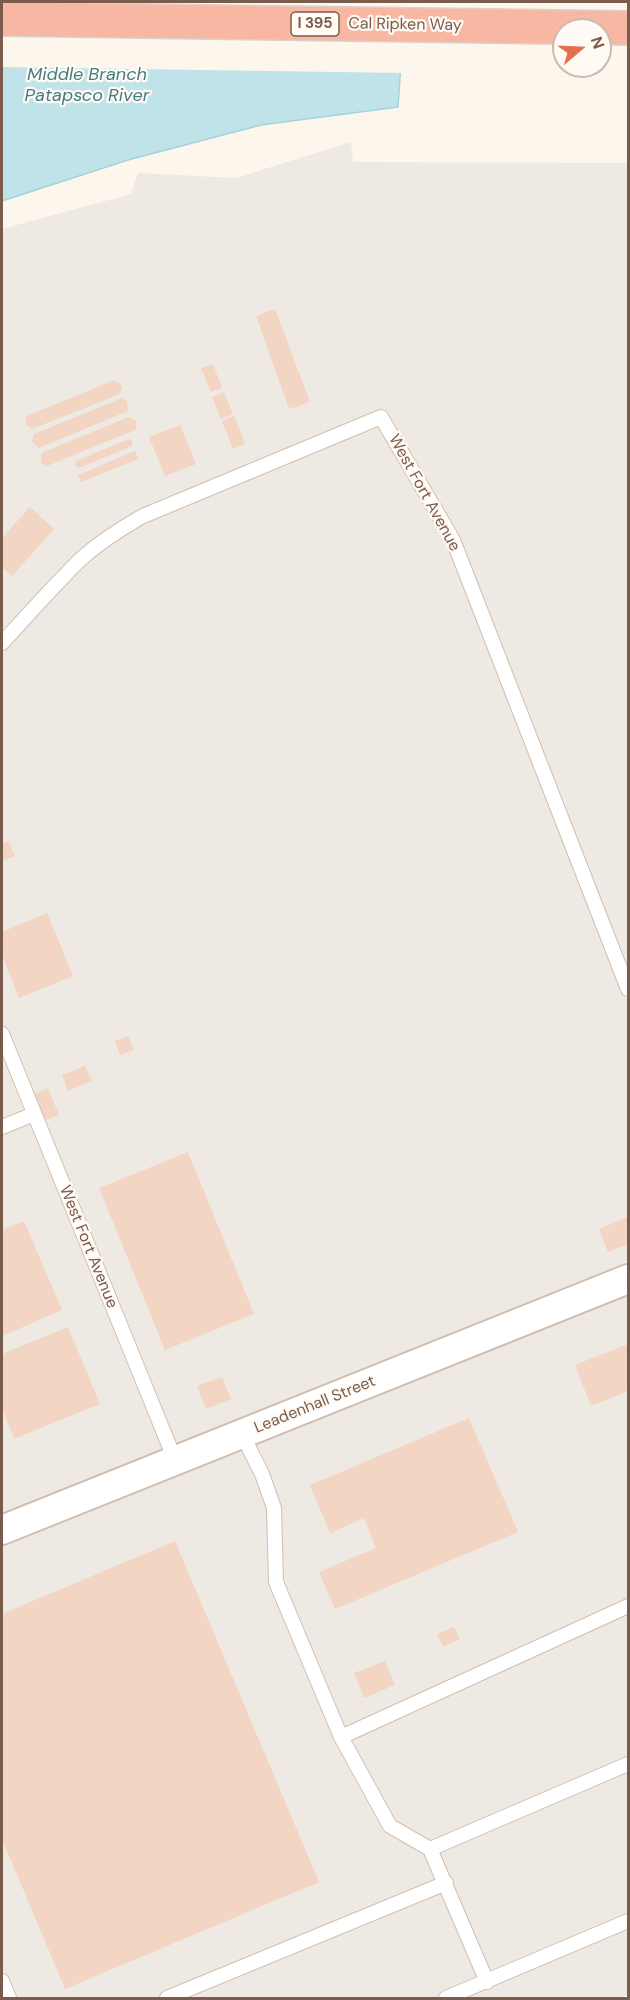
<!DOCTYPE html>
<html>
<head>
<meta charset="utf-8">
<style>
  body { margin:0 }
  #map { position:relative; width:630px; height:2000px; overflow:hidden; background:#fdf6ec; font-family:"DM Sans",sans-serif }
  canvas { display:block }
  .frame { position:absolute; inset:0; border:3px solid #7a5c4d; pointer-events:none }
  .north { position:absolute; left:552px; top:18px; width:60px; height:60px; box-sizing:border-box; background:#fffaf3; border:2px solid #cabbb1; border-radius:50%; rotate:71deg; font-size:16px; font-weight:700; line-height:24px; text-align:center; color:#7a5c4d }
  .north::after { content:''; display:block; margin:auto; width:21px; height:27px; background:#e76f51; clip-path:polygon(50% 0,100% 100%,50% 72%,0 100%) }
</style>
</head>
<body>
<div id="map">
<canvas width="630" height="2000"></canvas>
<div class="frame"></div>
<div class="north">N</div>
</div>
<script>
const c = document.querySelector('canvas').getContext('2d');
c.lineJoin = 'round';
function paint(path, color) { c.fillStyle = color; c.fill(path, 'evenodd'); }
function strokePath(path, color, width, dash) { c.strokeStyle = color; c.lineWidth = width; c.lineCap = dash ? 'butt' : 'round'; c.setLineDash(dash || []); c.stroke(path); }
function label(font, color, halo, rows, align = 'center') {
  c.font = font + ' "DM Sans",sans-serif'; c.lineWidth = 4.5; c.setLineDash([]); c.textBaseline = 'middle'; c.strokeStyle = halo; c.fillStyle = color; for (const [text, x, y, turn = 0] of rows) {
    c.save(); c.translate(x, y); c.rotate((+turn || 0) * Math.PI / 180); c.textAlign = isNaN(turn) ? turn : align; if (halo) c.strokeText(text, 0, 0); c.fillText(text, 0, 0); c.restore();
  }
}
const industrial = new Path2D(`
  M 351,142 L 353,162 L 628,163 L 628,1995 L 621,1998 L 2,1998 L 2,229 L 131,194 L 138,173 L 236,178 Z`);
const water = new Path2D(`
  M 2,2 L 405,2 L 398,107 L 261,125 L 128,160 L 2,201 Z`);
const pier = new Path2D(`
  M 2,2 L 408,2 L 403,73 L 2,67 Z`);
const building = new Path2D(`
  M 275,309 L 310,402 L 289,409 L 256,316 Z
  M 213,364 L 222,388 L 211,392 L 201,368 Z
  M 114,380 L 120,384 L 122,388 L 120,394 L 32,429 L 26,425 L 25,421 L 27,416 Z
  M 224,392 L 233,414 L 221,419 L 212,397 Z
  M 122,398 L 127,401 L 128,411 L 39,448 L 32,442 L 34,434 Z
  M 234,416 L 245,444 L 233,449 L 222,421 Z
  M 129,417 L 135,420 L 137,425 L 135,430 L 47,466 L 41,463 L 41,453 Z
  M 180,425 L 196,464 L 165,476 L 149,437 Z
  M 129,439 L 132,440 L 132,446 L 79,468 L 75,466 L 76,461 Z
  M 135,451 L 138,459 L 81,482 L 78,475 Z
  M 30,507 L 54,529 L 12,576 L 2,567 L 2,538 Z
  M 9,842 L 15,856 L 2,861 L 2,844 Z
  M 47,913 L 73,976 L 19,998 L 2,955 L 2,932 Z
  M 128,1036 L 134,1050 L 120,1055 L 115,1041 Z
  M 85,1066 L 92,1081 L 68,1091 L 62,1075 Z
  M 48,1088 L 59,1115 L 44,1121 L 33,1095 Z
  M 188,1152 L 254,1314 L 165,1350 L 99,1188 Z
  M 628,1217 L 628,1244 L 608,1252 L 599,1229 Z
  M 24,1221 L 62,1310 L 2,1336 L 2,1230 Z
  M 68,1327 L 100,1404 L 14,1439 L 2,1408 L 2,1354 Z
  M 628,1344 L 628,1391 L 591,1406 L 575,1365 Z
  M 222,1377 L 231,1399 L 206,1409 L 197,1386 Z
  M 469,1418 L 518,1532 L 335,1609 L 319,1572 L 376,1548 L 364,1518 L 330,1533 L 310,1485 Z
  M 175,1541 L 319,1882 L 65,1989 L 2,1839 L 2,1614 Z
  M 454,1627 L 460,1639 L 443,1647 L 437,1634 Z
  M 385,1661 L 395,1685 L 364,1698 L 354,1673 Z`);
const lane = new Path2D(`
  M 2,643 C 28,615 54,585 82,558 C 101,541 122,528 143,516 L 381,417 L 453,540 L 628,989
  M 2,1034 L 175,1460
  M 2,1127 L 34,1114
  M 242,1434 L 262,1474 L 274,1508 L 276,1582 L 341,1737 L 628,1606
  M 341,1737 L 390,1826 L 430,1849 L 487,1982
  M 430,1849 L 628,1764
  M 2,1981 L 9,1998
  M 167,1998 L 446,1883
  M 446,1998 L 628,1921`);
const street = new Path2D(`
  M 2,1530 L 628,1279`);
const highway = new Path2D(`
  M 2,19 L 628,28`);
const shields = [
  [315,24,48]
];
const shieldNames = [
  ["I 395",315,24]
];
const streetNames = [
  ["Cal Ripken Way",405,25,1],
  ["West Fort Avenue",424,493,61],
  ["West Fort Avenue",88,1247,68],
  ["Leadenhall Street",315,1405,-22]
];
const waterNames = [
  ["Middle Branch",87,75],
  ["Patapsco River",87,96]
];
paint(industrial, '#efe9e4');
paint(water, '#bfe3e8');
strokePath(water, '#a5d3da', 1.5);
paint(pier, '#fdf6ec');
paint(building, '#f3d5c3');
strokePath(lane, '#d1beb0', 16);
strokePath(street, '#d1beb0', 32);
strokePath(highway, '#dad1cd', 36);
strokePath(lane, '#fff', 14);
strokePath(street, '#fff', 28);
strokePath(highway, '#f7b7a3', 33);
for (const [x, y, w] of shields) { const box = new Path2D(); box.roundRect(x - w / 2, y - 12, w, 24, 4.5); c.fillStyle = '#fffaf3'; c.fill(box); strokePath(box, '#7a5c4d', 1.5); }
label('bold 15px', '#7a5c4d', null, shieldNames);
label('16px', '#7a5c4d', '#fffaf3', streetNames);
label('italic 18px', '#437c86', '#fffaf3', waterNames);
</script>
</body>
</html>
